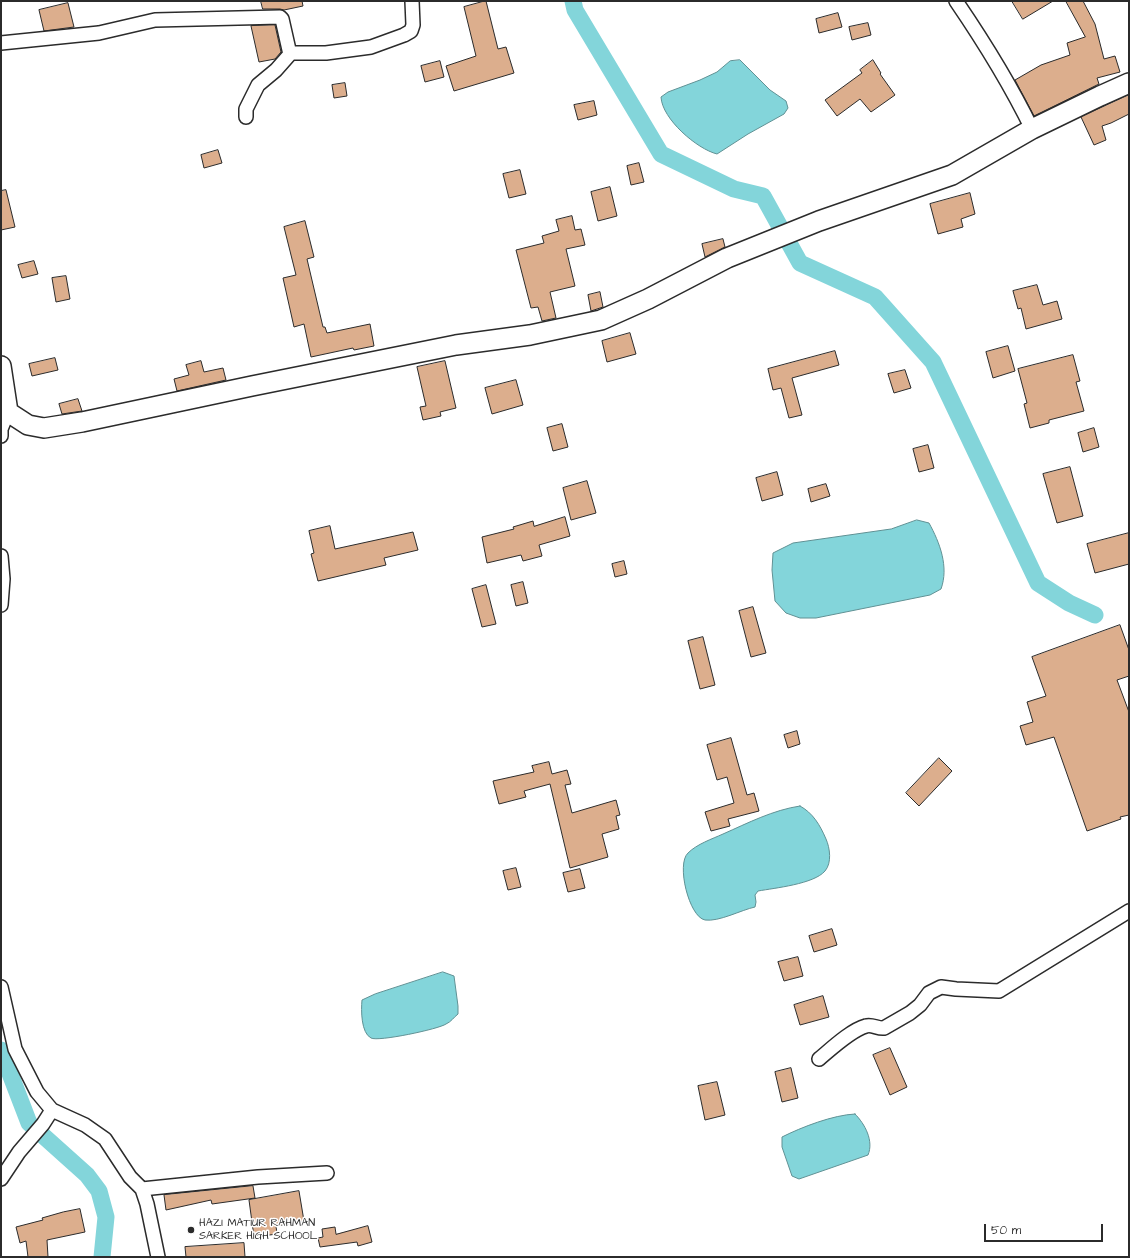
<!DOCTYPE html>
<html>
<head>
<meta charset="utf-8">
<style>
  body { margin:0 }
  #map { position:relative; width:1130px; height:1258px; overflow:hidden; background:#fff; font-family:"Architects Daughter",sans-serif }
  canvas { display:block }
  .frame { position:absolute; inset:0; border:2px solid #2b2b2b; pointer-events:none }
  .scale { position:absolute; left:984px; top:1224px; width:119px; height:18px; box-sizing:border-box; border:2px solid #2b2b2b; border-top:0; padding-left:5px; font-size:12px; line-height:14px; white-space:nowrap; color:#2b2b2b; -webkit-text-stroke:3px #fff; paint-order:stroke }
</style>
</head>
<body>
<div id="map">
<canvas width="1130" height="1258"></canvas>
<div class="frame"></div>
<div class="scale">50 m</div>
</div>
<script>
const c = document.querySelector('canvas').getContext('2d');
c.lineJoin = 'round';
function paint(path, color) { c.fillStyle = color; c.fill(path, 'evenodd'); }
function strokePath(path, color, width, dash) { c.strokeStyle = color; c.lineWidth = width; c.lineCap = dash ? 'butt' : 'round'; c.setLineDash(dash || []); c.stroke(path); }
function label(font, color, halo, rows, align = 'center') {
  c.font = font + ' "Architects Daughter",sans-serif'; c.lineWidth = 3; c.setLineDash([]); c.textBaseline = 'middle'; c.strokeStyle = halo; c.fillStyle = color; for (const [text, x, y, turn = 0] of rows) {
    c.save(); c.translate(x, y); c.rotate((+turn || 0) * Math.PI / 180); c.textAlign = isNaN(turn) ? turn : align; if (halo) c.strokeText(text, 0, 0); c.fillText(text, 0, 0); c.restore();
  }
}
const water = new Path2D(`
  M 740,60 L 770,90 L 786,101 L 788,108 L 784,114 L 748,134 L 717,154 C 697,149 662,119 661,97 L 668,92 L 700,80 L 717,72 L 730,61 Z
  M 917,520 L 929,523 C 940,543 949,567 941,589 L 930,595 L 816,618 L 800,618 L 786,613 L 775,601 L 772,570 L 773,553 L 793,543 L 891,529 Z
  M 800,806 C 813,813 820,825 826,839 C 830,848 832,863 825,871 C 814,884 775,888 758,891 L 755,895 L 756,902 L 755,907 C 741,910 719,922 705,920 C 689,917 676,864 688,853 C 697,844 712,839 723,834 C 748,823 773,810 800,806 Z
  M 443,972 L 454,976 L 458,1006 L 458,1014 C 454,1017 451,1022 446,1024 C 439,1029 378,1042 371,1038 C 361,1033 361,1010 362,1000 L 375,994 Z
  M 855,1114 C 865,1124 874,1141 868,1155 L 799,1179 L 792,1176 L 782,1147 L 782,1137 C 802,1127 833,1115 855,1114 Z`);
const canal = new Path2D(`
  M 573,1 L 575,10 L 661,154 L 734,189 L 763,196 L 800,263 L 875,297 L 933,362 L 1038,583 L 1069,603 L 1095,615
  M 1,1050 L 29,1123 L 87,1175 L 99,1191 L 106,1217 L 102,1257`);
const building = new Path2D(`
  M 261,1 L 302,1 L 303,6 L 284,10 L 280,9 L 263,9 Z
  M 486,1 L 498,49 L 506,47 L 514,73 L 454,91 L 446,66 L 476,56 L 464,7 Z
  M 1012,1 L 1053,1 L 1023,19 Z
  M 1066,1 L 1083,1 L 1095,24 L 1104,59 L 1115,56 L 1120,72 L 1097,78 L 1099,84 L 1034,116 L 1015,80 L 1041,65 L 1070,55 L 1067,43 L 1085,37 Z
  M 68,3 L 74,27 L 44,31 L 39,10 Z
  M 838,13 L 842,27 L 819,33 L 816,19 Z
  M 868,23 L 871,35 L 852,40 L 849,27 Z
  M 275,25 L 281,52 L 275,59 L 259,62 L 251,26 Z
  M 873,60 L 881,73 L 880,74 L 895,95 L 871,112 L 860,99 L 837,116 L 825,100 L 862,73 L 860,70 Z
  M 440,61 L 444,77 L 425,82 L 421,66 Z
  M 345,83 L 347,96 L 334,98 L 332,85 Z
  M 1129,95 L 1129,114 L 1111,123 L 1102,126 L 1106,140 L 1094,145 L 1081,117 Z
  M 594,101 L 597,115 L 578,120 L 574,105 Z
  M 218,150 L 222,163 L 204,168 L 201,155 Z
  M 639,163 L 644,182 L 631,185 L 627,166 Z
  M 520,170 L 526,194 L 509,198 L 503,174 Z
  M 610,187 L 617,216 L 598,221 L 591,192 Z
  M 6,190 L 15,227 L 1,230 L 1,191 Z
  M 970,193 L 975,214 L 961,219 L 963,227 L 938,234 L 930,204 Z
  M 572,216 L 575,230 L 581,229 L 585,245 L 566,249 L 575,286 L 550,292 L 556,318 L 542,321 L 538,307 L 531,308 L 516,250 L 544,243 L 542,236 L 559,231 L 556,220 Z
  M 305,221 L 314,257 L 307,259 L 323,327 L 325,327 L 327,333 L 370,324 L 374,346 L 354,350 L 353,348 L 311,357 L 304,324 L 294,327 L 283,278 L 296,275 L 284,227 Z
  M 723,239 L 725,247 L 705,257 L 702,244 Z
  M 34,261 L 38,274 L 22,278 L 18,265 Z
  M 66,276 L 70,299 L 56,302 L 52,278 Z
  M 1037,285 L 1043,305 L 1057,301 L 1062,319 L 1026,329 L 1021,308 L 1018,309 L 1013,291 Z
  M 600,292 L 603,307 L 591,311 L 588,295 Z
  M 630,333 L 636,354 L 607,362 L 602,341 Z
  M 1008,346 L 1015,371 L 993,378 L 986,352 Z
  M 835,351 L 839,365 L 792,378 L 802,415 L 789,418 L 781,388 L 773,390 L 768,369 Z
  M 1073,355 L 1080,381 L 1076,382 L 1084,411 L 1049,420 L 1049,423 L 1030,428 L 1024,404 L 1027,403 L 1018,369 Z
  M 55,358 L 58,370 L 32,376 L 29,364 Z
  M 201,361 L 204,372 L 223,368 L 226,380 L 177,391 L 174,379 L 189,375 L 186,365 Z
  M 445,361 L 456,408 L 440,412 L 441,416 L 423,420 L 420,407 L 426,406 L 417,367 Z
  M 905,370 L 911,388 L 894,393 L 888,374 Z
  M 516,380 L 523,405 L 492,414 L 485,388 Z
  M 78,399 L 82,411 L 62,414 L 59,404 Z
  M 562,424 L 568,447 L 553,451 L 547,428 Z
  M 1094,428 L 1099,447 L 1083,452 L 1078,433 Z
  M 928,445 L 934,468 L 919,472 L 913,449 Z
  M 1070,467 L 1083,516 L 1057,523 L 1043,474 Z
  M 777,472 L 783,495 L 762,501 L 756,478 Z
  M 587,481 L 596,513 L 571,520 L 563,488 Z
  M 826,484 L 830,496 L 811,502 L 808,489 Z
  M 565,517 L 570,536 L 539,545 L 542,556 L 523,561 L 521,555 L 487,563 L 482,537 L 514,529 L 513,527 L 533,521 L 534,526 Z
  M 330,526 L 335,549 L 413,532 L 418,550 L 384,558 L 386,565 L 318,581 L 311,554 L 314,553 L 309,531 Z
  M 1129,533 L 1129,564 L 1095,573 L 1087,544 Z
  M 624,561 L 627,574 L 615,577 L 612,564 Z
  M 523,582 L 528,603 L 516,606 L 511,585 Z
  M 486,585 L 496,624 L 482,627 L 472,589 Z
  M 753,607 L 766,653 L 751,657 L 739,611 Z
  M 1120,625 L 1129,650 L 1129,676 L 1117,680 L 1129,712 L 1129,815 L 1120,817 L 1121,819 L 1087,831 L 1054,737 L 1026,745 L 1020,726 L 1033,722 L 1027,702 L 1046,696 L 1032,657 Z
  M 703,637 L 715,685 L 700,689 L 688,641 Z
  M 797,731 L 800,744 L 788,748 L 784,735 Z
  M 731,738 L 747,795 L 754,793 L 759,811 L 728,819 L 730,826 L 711,831 L 705,812 L 734,803 L 727,777 L 717,780 L 707,745 Z
  M 939,758 L 952,771 L 919,806 L 906,793 Z
  M 549,762 L 552,774 L 567,770 L 571,784 L 565,785 L 572,813 L 616,800 L 620,815 L 616,816 L 619,829 L 602,834 L 608,857 L 570,868 L 550,784 L 524,791 L 526,797 L 499,804 L 493,781 L 534,772 L 532,766 Z
  M 516,868 L 521,887 L 508,890 L 503,871 Z
  M 580,869 L 585,888 L 568,892 L 563,873 Z
  M 832,929 L 837,945 L 814,952 L 809,936 Z
  M 798,957 L 803,976 L 784,981 L 778,962 Z
  M 823,996 L 829,1017 L 800,1025 L 794,1005 Z
  M 890,1048 L 907,1087 L 890,1095 L 873,1055 Z
  M 791,1068 L 798,1098 L 782,1102 L 775,1072 Z
  M 717,1082 L 725,1115 L 705,1120 L 698,1086 Z
  M 253,1186 L 255,1198 L 212,1204 L 211,1200 L 166,1210 L 164,1195 Z
  M 299,1191 L 304,1221 L 276,1226 L 277,1234 L 254,1237 L 249,1200 Z
  M 80,1209 L 85,1232 L 47,1240 L 48,1257 L 28,1257 L 26,1241 L 20,1243 L 16,1227 L 43,1220 L 42,1218 L 63,1212 Z
  M 368,1226 L 372,1242 L 358,1246 L 357,1242 L 320,1247 L 318,1238 L 323,1237 L 322,1229 L 335,1227 L 336,1234 Z
  M 244,1243 L 245,1257 L 186,1257 L 185,1247 Z`);
const minor = new Path2D(`
  M 956,1 C 984,42 1010,84 1032,129
  M 1,43 L 99,33 L 155,20 L 280,17 L 282,19 L 289,50 L 291,53 L 326,53 L 371,47 L 404,35 L 411,31 L 413,25 L 412,1
  M 246,117 L 246,109 L 258,85 L 276,70 L 291,53
  M 1,436 L 1,429 L 8,412
  M 1,556 L 3,579 L 1,605
  M 1,987 L 15,1049 L 37,1092 L 52,1110 L 85,1125 L 105,1139 L 130,1177 L 142,1189 L 147,1204 L 158,1257
  M 819,1059 C 831,1049 851,1030 866,1026 C 872,1024 878,1029 884,1028 L 910,1013 L 920,1005 L 929,993 L 941,987 L 956,989 L 999,991 L 1129,911
  M 1,1179 L 19,1152 L 43,1124 L 52,1110
  M 142,1189 L 258,1177 L 327,1173`);
const secondary = new Path2D(`
  M 1,366 L 8,412 L 28,425 L 44,428 L 82,422 L 252,386 L 456,345 L 530,335 L 601,320 L 648,299 L 727,258 L 819,221 L 952,175 L 1032,129 L 1100,96 L 1129,83`);
const markers = [
  [191,1230,4,"#2b2b2b"]
];
const poiNames = [
  ["HAZI MATIUR RAHMAN",199,1224],
  ["SARKER HIGH SCHOOL",199,1237]
];
paint(water, '#83d5da');
strokePath(water, '#609194', 1);
strokePath(canal, '#83d5da', 17);
paint(building, '#dcae8d');
strokePath(building, '#2b2b2b', 1);
strokePath(minor, '#2b2b2b', 16);
strokePath(secondary, '#2b2b2b', 22);
strokePath(minor, '#fff', 13);
strokePath(secondary, '#fff', 19);
for (const [x, y, r, color] of markers) { const dot = new Path2D(); dot.arc(x, y, r, 0, 2 * Math.PI); c.fillStyle = color; c.fill(dot); strokePath(dot, '#fff', 1.5); }
label('11px', '#2b2b2b', '#fff', poiNames, 'left');
</script>
</body>
</html>
